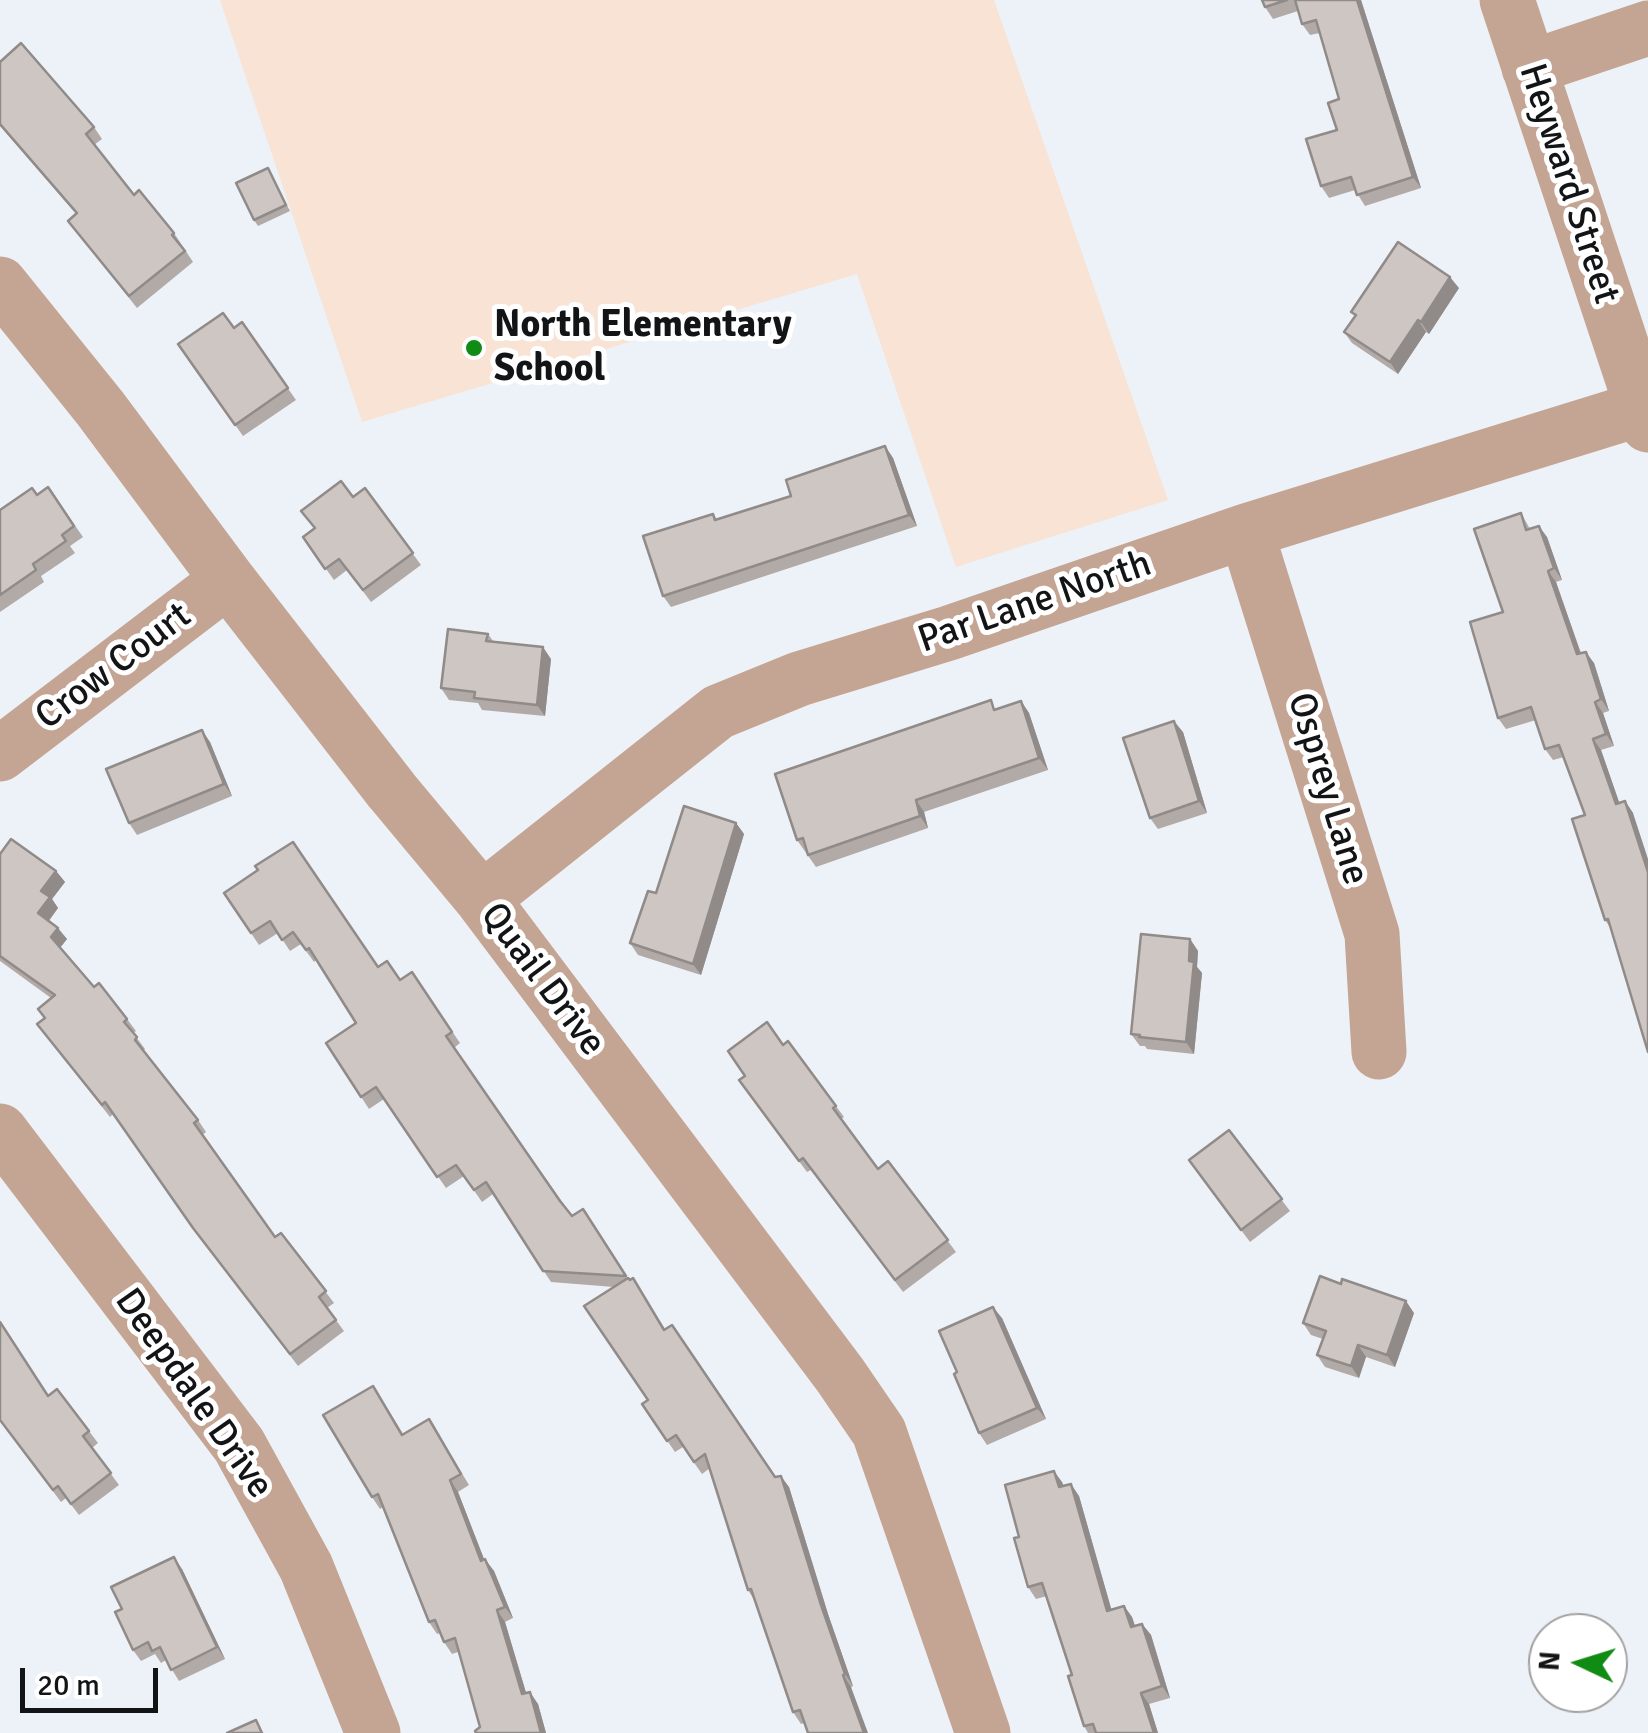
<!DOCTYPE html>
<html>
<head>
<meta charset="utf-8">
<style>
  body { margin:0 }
  #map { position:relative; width:1648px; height:1733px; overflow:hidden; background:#edf2f8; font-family:Signika,sans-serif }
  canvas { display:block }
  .north { position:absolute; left:1528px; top:1613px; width:100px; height:100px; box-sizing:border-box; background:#fff; border:2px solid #a1a1a2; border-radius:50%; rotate:274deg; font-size:28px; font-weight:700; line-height:40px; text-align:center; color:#131416 }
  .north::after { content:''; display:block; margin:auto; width:35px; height:45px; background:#108b13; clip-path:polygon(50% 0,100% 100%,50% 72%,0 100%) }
  .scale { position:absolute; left:20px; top:1668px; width:138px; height:45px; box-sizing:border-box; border:5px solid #131416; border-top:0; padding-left:12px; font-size:30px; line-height:35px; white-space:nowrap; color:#131416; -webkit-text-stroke:8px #fff; paint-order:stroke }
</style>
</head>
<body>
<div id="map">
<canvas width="1648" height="1733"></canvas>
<div class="north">N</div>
<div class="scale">20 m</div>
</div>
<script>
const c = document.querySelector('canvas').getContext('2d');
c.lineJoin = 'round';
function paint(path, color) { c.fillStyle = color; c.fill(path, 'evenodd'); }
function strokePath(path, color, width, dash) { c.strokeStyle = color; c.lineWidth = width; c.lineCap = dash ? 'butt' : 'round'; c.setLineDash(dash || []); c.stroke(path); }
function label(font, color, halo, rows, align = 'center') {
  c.font = font + ' Signika,sans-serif'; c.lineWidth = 10; c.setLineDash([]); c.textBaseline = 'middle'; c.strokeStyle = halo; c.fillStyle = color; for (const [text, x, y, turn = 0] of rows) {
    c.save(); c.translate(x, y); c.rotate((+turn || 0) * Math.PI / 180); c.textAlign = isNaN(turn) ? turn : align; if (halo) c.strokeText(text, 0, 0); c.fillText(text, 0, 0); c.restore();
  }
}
const education = new Path2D(`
  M 220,0 L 994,0 L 1168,500 L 956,567 L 857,274 L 362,422 Z`);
const street = new Path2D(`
  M 1507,0 L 1648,425
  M 1529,68 L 1648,28
  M 0,284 L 100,408 L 228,580 L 392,791 L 482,899 L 840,1375 L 879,1432 L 983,1733
  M 1246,531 L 1372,934 L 1379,1052
  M 0,754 L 228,580
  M 482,899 L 718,712 L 799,679 L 949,633 L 1246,531 L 1643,408
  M 0,1131 L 239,1445 L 306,1567 L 373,1733`);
const wall = new Path2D(`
  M 1262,0 L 1361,0 L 1421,188 L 1365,206 L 1355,190 L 1329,198 L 1321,186 L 1337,130 L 1339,99 L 1320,33 L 1310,35 L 1302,24 L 1298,11 L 1273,19 L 1265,7 Z
  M 0,62 L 94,127 L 102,139 L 94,145 L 134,195 L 174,233 L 193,262 L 137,308 L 68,221 L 76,214 L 0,126 Z
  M 268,168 L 290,211 L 258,226 L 254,220 Z
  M 1459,288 L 1429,334 L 1426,332 L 1398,374 L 1352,343 L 1344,332 L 1355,316 L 1351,312 Z
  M 242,322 L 296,400 L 243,436 L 178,344 L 234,328 Z
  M 885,446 L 893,458 L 917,526 L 671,607 L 663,596 L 713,514 L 717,520 L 791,496 Z
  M 48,487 L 83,537 L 70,546 L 75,553 L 41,576 L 44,582 L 0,612 L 0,510 L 37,495 Z
  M 365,488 L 421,565 L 371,602 L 347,570 L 334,580 L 303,537 Z
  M 1521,513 L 1530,529 L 1547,537 L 1562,580 L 1556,582 L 1581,653 L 1594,663 L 1609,711 L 1603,713 L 1614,746 L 1601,750 L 1619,803 L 1625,801 L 1633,813 L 1612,930 L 1605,920 L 1585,815 L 1564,757 L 1553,760 L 1545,749 L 1536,720 L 1506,729 L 1498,718 L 1503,612 Z
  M 488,634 L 493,641 L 551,659 L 545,716 L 482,710 L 478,703 L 449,700 L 441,688 Z
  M 1021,701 L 1029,713 L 1048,770 L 924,812 L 928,828 L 816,867 L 797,840 L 997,709 Z
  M 1183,732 L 1207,813 L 1158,829 L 1150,818 Z
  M 210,742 L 232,796 L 137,835 L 129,823 Z
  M 736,823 L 744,834 L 701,975 L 638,955 L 630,943 L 656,893 Z
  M 0,854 L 56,871 L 65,882 L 52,899 L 58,908 L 49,921 L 67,939 L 60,948 L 94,987 L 127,1019 L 136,1031 L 133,1033 L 145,1049 L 143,1051 L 198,1120 L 206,1132 L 202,1135 L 275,1237 L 281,1233 L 334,1303 L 327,1308 L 344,1331 L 298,1366 L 201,1239 L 113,1114 L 110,1117 L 37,1024 L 44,1019 L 51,998 L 0,961 Z
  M 224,893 L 378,967 L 400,980 L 412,972 L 460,1043 L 454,1048 L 572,1216 L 627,1278 L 630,1280 L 633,1278 L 665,1329 L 775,1477 L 789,1487 L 828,1614 L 853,1686 L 805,1723 L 801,1724 L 793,1712 L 755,1601 L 748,1590 L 710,1468 L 702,1474 L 683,1447 L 675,1452 L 642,1404 L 648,1400 L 614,1287 L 551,1282 L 493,1194 L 482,1202 L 464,1176 L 446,1188 L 384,1099 L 369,1109 L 326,1043 L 356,1023 L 316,960 L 314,962 L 301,944 L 290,951 L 278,933 L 259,945 Z
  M 1190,939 L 1198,951 L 1197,967 L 1202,973 L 1194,1054 L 1147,1049 L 1145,1046 L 1140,1046 L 1131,1034 Z
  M 788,1041 L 844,1117 L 841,1119 L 878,1169 L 888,1161 L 956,1252 L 903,1292 L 811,1170 L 807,1172 L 747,1091 L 745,1076 Z
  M 1229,1130 L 1290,1211 L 1250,1242 L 1189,1160 Z
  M 1414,1313 L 1395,1367 L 1366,1357 L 1359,1378 L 1325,1367 L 1317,1355 L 1323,1339 L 1311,1335 L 1303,1323 Z
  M 1002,1318 L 1046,1419 L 987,1445 L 979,1433 L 957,1372 Z
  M 373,1386 L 403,1434 L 429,1419 L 469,1485 L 458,1492 L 484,1559 L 494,1571 L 513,1618 L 505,1622 L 526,1693 L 538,1704 L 546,1733 L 476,1733 L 480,1727 L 458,1652 L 452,1654 L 444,1642 L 440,1633 L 437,1634 L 429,1622 L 383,1507 L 380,1509 L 372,1497 Z
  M 49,1395 L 89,1431 L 98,1443 L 92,1448 L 119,1485 L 79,1515 L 66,1498 L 61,1502 L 0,1421 Z
  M 1062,1482 L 1064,1486 L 1079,1496 L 1111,1609 L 1124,1606 L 1132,1617 L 1135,1626 L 1142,1624 L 1151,1635 L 1170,1698 L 1149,1704 L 1158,1733 L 1088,1733 L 1084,1726 L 1072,1675 L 1047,1596 L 1036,1599 L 1028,1587 L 1019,1537 Z
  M 182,1569 L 225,1659 L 179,1681 L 166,1660 L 161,1663 L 155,1654 L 141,1661 L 133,1650 L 122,1609 Z`);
const shadedWall = new Path2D(`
  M 1357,0 L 1361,0 L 1421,188 L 1413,177 Z
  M 1450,277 L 1459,288 L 1429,334 L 1421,322 Z
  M 1418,320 L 1426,332 L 1398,374 L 1390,362 Z
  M 885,446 L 893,458 L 917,526 L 909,515 Z
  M 1539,526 L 1547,537 L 1562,580 L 1554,568 Z
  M 1548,571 L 1556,582 L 1585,666 L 1577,654 Z
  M 543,647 L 551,659 L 545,716 L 537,705 Z
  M 1586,652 L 1594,663 L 1609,711 L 1601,699 Z
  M 1021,701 L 1029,713 L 1048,770 L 1039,758 Z
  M 1595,702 L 1603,713 L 1614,746 L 1606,734 Z
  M 1174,721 L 1183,732 L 1207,813 L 1199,801 Z
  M 202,730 L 210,742 L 232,796 L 224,784 Z
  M 1593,739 L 1601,750 L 1624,816 L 1616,804 Z
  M 916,800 L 924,812 L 928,828 L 920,816 Z
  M 1625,801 L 1633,813 L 1648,859 L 1648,872 Z
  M 736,823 L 744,834 L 701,975 L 693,964 Z
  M 56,871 L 65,882 L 52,899 L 58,908 L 46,924 L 38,913 L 41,891 Z
  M 58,928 L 67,939 L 59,949 L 51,937 Z
  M 1190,939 L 1198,951 L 1197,967 L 1202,973 L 1194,1054 L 1186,1042 Z
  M 1406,1301 L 1414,1313 L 1395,1367 L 1387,1355 Z
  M 993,1307 L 1002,1318 L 1046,1419 L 1037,1408 Z
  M 1358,1345 L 1366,1357 L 1359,1378 L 1351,1366 Z
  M 1054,1471 L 1062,1482 L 1067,1499 L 1059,1487 Z
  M 781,1476 L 789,1487 L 828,1614 L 853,1686 L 845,1674 L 820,1602 Z
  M 450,1480 L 458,1492 L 489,1572 L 481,1561 Z
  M 1071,1484 L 1079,1496 L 1115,1622 L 1107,1611 Z
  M 174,1557 L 182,1569 L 225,1659 L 217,1647 Z
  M 485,1559 L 494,1571 L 513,1618 L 505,1607 Z
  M 1124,1606 L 1132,1617 L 1139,1638 L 1131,1627 Z
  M 497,1610 L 505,1622 L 530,1706 L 522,1694 Z
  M 1142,1624 L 1151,1635 L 1170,1698 L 1162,1686 Z
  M 843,1675 L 851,1687 L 868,1733 L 864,1733 Z
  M 530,1692 L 538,1704 L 546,1733 L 541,1733 Z
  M 1141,1693 L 1149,1704 L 1158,1733 L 1154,1733 Z`);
const building = new Path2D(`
  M 1262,0 L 1287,0 L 1265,7 Z
  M 1295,0 L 1357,0 L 1413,177 L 1357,195 L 1351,177 L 1321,186 L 1306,139 L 1337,130 L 1328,103 L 1339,99 L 1316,20 L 1302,24 Z
  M 21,43 L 94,127 L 86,134 L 134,195 L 139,190 L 174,233 L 172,235 L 185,251 L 129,296 L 68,221 L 77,213 L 0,124 L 0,62 Z
  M 268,168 L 286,205 L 254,220 L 236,183 Z
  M 1398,242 L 1450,277 L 1421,322 L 1418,320 L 1390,362 L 1344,332 L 1356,315 L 1351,312 Z
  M 223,313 L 234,328 L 242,322 L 288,388 L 235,425 L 178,344 Z
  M 885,446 L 909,515 L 663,596 L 643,536 L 713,514 L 715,520 L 791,496 L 786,480 Z
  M 341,481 L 353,497 L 365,488 L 413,553 L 363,590 L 339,559 L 325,569 L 303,537 L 315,528 L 301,511 Z
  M 48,487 L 74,526 L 62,535 L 66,541 L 33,564 L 36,570 L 0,595 L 0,510 L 32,488 L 37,495 Z
  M 1521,513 L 1526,530 L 1539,526 L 1554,568 L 1548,571 L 1577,654 L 1586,652 L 1601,699 L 1595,702 L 1606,734 L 1593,739 L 1616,804 L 1625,801 L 1648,872 L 1648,1052 L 1608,919 L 1605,920 L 1572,819 L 1585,815 L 1559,745 L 1545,749 L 1531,707 L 1498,718 L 1470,622 L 1503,612 L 1474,529 Z
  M 448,629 L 488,634 L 486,641 L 543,647 L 537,705 L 474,698 L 475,692 L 441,688 Z
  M 991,700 L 994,710 L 1021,701 L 1039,758 L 916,800 L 920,816 L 808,855 L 803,838 L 797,840 L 775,774 Z
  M 1174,721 L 1199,801 L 1150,818 L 1123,738 Z
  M 202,730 L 224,784 L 129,823 L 106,769 Z
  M 684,806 L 736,823 L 693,964 L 630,943 L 648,891 L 656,893 Z
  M 11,839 L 56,871 L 41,891 L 50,897 L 38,913 L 58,928 L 51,937 L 94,987 L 99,983 L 127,1019 L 124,1022 L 137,1037 L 135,1040 L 198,1120 L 194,1123 L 275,1237 L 281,1233 L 326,1291 L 319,1297 L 336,1320 L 290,1354 L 193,1228 L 105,1102 L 102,1105 L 37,1024 L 45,1018 L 38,1009 L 55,995 L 0,956 L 0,854 Z
  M 293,842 L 378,967 L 387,961 L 400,980 L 412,972 L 452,1032 L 446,1036 L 560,1201 L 572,1216 L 583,1209 L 626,1276 L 543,1271 L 486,1182 L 474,1190 L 456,1165 L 437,1177 L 376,1087 L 361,1097 L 326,1043 L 356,1023 L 309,948 L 306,950 L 293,932 L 282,940 L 270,921 L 251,933 L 224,893 L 258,870 L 255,866 Z
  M 1141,934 L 1190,939 L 1189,961 L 1194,962 L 1186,1042 L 1139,1037 L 1140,1035 L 1131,1034 Z
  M 767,1022 L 783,1045 L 788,1041 L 836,1106 L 833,1108 L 878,1169 L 888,1161 L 948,1240 L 895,1280 L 803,1158 L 799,1161 L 739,1080 L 745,1076 L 728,1051 Z
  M 1229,1130 L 1282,1199 L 1241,1230 L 1189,1160 Z
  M 1320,1276 L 1341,1284 L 1342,1279 L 1406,1301 L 1387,1355 L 1358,1345 L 1351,1366 L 1317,1355 L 1326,1331 L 1303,1323 Z
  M 628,1278 L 630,1280 L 633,1278 L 664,1330 L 672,1325 L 775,1477 L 781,1476 L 820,1602 L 845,1674 L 843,1675 L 864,1733 L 808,1733 L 800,1710 L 793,1712 L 751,1589 L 748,1590 L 705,1454 L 694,1462 L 676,1435 L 667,1441 L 642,1404 L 648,1400 L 584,1306 Z
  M 993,1307 L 1037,1408 L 979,1433 L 954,1374 L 957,1372 L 939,1331 Z
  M 0,1322 L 48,1396 L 57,1389 L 89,1431 L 83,1436 L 111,1473 L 71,1504 L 58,1486 L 53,1490 L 0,1420 Z
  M 373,1386 L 402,1435 L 429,1419 L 461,1474 L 450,1480 L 481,1561 L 485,1559 L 505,1607 L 497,1610 L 522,1694 L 530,1692 L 541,1733 L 476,1733 L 475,1731 L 480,1727 L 455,1638 L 444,1642 L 435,1620 L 429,1622 L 378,1494 L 372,1497 L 323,1415 Z
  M 1054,1471 L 1059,1487 L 1071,1484 L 1107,1611 L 1124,1606 L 1131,1627 L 1142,1624 L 1162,1686 L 1141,1693 L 1154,1733 L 1096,1733 L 1093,1724 L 1084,1726 L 1068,1676 L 1072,1675 L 1042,1583 L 1028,1587 L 1014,1538 L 1019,1537 L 1005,1485 Z
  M 174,1557 L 217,1647 L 171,1670 L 160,1647 L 152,1651 L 148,1642 L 133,1650 L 115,1612 L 122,1609 L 111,1587 Z
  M 256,1720 L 262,1733 L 227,1733 Z`);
const markers = [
  [474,348,10,"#108b13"]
];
const streetNames = [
  ["Heyward Street",1568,184,72],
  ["Par Lane North",1035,603,-19],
  ["Crow Court",114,667,-37],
  ["Osprey Lane",1327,789,73],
  ["Quail Drive",542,980,53],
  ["Deepdale Drive",193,1394,55]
];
const poiNames = [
  ["North Elementary",494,326],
  ["School",494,370]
];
paint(education, '#f8e3d4');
strokePath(street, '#c4a493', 55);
paint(wall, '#b1aaa7');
paint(shadedWall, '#908b88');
paint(building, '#cec6c2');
strokePath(building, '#908b88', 2.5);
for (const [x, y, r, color] of markers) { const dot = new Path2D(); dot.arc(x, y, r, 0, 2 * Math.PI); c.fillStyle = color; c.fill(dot); strokePath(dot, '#fff', 4); }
label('38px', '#131416', '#fff', streetNames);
label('bold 38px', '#131416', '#fff', poiNames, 'left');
</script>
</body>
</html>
